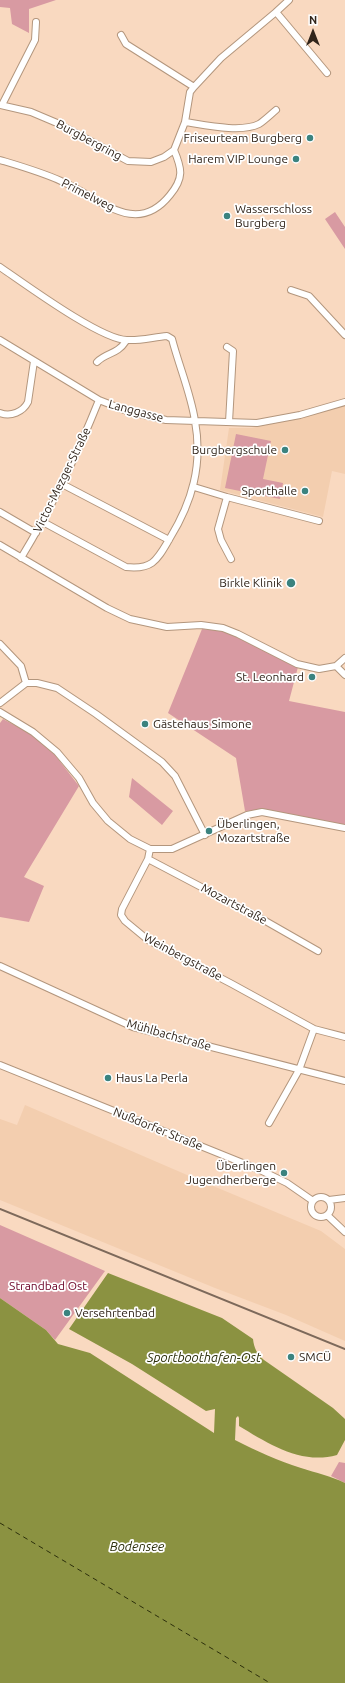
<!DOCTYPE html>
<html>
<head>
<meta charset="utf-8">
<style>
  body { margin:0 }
  #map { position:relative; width:345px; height:1683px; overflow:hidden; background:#f9d9c0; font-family:Ubuntu,sans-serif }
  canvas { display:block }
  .north { position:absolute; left:293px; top:12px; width:40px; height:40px; -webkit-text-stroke:3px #fff; paint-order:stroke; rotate:0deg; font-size:11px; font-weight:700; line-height:16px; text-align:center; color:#31251b }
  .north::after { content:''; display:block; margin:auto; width:14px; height:18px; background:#31251b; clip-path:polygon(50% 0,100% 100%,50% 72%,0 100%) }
</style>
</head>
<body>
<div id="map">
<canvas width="345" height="1683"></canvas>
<div class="north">N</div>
</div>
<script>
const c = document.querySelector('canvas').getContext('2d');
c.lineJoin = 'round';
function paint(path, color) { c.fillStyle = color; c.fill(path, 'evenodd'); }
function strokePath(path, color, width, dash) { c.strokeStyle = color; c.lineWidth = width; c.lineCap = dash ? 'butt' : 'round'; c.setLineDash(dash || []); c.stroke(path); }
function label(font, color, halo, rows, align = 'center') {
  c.font = font + ' Ubuntu,sans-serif'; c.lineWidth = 3.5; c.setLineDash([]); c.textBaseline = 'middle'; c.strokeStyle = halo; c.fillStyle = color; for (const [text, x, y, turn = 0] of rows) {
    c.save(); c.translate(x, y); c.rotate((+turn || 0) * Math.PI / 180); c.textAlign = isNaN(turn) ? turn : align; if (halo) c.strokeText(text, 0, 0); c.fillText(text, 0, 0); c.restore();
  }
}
const built = new Path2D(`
  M 345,405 L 345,474 L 332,471 L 323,517 L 220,490 L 229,428 L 252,428 Z
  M 25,1105 L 194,1178 L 321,1231 L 345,1249 L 345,1341 L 286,1315 L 215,1288 L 0,1200 L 0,1119 L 17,1125 Z`);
const green = new Path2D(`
  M 0,0 L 56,0 L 29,9 L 29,33 L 12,24 L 10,8 L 0,7 Z
  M 335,212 L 345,227 L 345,249 L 325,219 Z
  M 236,434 L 271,441 L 263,479 L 283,483 L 280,499 L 225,488 Z
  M 202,629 L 224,631 L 298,667 L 289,701 L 345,712 L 345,825 L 265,810 L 245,811 L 236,758 L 168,713 Z
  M 3,719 L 31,734 L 55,755 L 79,786 L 24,877 L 44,886 L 29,922 L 0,917 L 0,723 Z
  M 132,778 L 173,811 L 162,825 L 129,797 Z
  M 0,1225 L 105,1271 L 55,1340 L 46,1330 L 0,1298 Z
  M 339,1462 L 345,1463 L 345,1483 L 331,1476 Z`);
const water = new Path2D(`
  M 108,1273 L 222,1318 L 253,1339 C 254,1348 257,1354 264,1360 L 333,1408 L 345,1419 L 345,1440 L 337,1455 C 301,1465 269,1444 239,1426 L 239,1418 L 238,1416 L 236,1418 L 235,1440 C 256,1451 279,1461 301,1468 C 316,1473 331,1476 345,1483 L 345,1683 L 0,1683 L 0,1298 L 46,1330 L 58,1344 L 90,1353 L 214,1433 L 215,1409 L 206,1411 L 132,1364 L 69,1329 Z`);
const ferry = new Path2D(`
  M 0,1523 L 270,1683`);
const minor = new Path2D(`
  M 276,12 L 327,73
  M 121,35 L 126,44 L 194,87
  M 0,105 L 31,112 L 57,123 L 128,161 L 151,162 L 164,157 L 174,150 L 185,122 L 190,92 L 194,87 L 221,58 L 276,12 L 289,0
  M 2,105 L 35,40 L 36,22
  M 185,122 C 205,125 241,133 259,124 C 265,120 271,114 276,110
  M 0,160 C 20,166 41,172 61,181 C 98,196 135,239 170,195 C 184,178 182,169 174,150
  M 0,267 C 25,284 101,340 127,340 C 140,341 154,337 167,336 L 172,339 C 179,366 191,394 195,421 C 203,465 192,502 170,538 C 157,560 153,570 126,567 L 43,522
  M 291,290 L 309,296 L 345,335
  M 0,340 L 99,400 L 127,411 L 166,420 L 257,423 L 300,415 L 345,402
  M 227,347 L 233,351 L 229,422
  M 97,362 C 107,352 117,355 126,341
  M 0,413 C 11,417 23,412 28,402 L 34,361
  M 62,484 L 169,540
  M 194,487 L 227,497 L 319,521
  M 227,497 L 218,529 L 221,540 L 231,559
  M 0,512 L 36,533
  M 0,545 L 107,608 L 130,619 L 167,627 L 201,625 L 223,628 L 238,634 L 297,664 L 319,669 L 336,666 L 345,658
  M 21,558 C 52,507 77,455 99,400
  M 0,644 L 21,666 L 26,683
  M 336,666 L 345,675
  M 0,703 L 26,683 L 37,683 L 57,688 L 96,714 L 162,762 L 175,776 L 205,835
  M 0,712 L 33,732 L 57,752 L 79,778 L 93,803 L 108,821 L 130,839 L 150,849 L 172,849 L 247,815 L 262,812 L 345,828
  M 150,849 L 148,859 L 122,909 L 121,915 L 125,921 L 148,940 L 232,984 L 314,1029 L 299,1070 L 269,1123
  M 148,859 L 262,919 L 318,951
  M 0,966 L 133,1027 L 345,1081
  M 314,1029 L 345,1037
  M 0,1065 L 260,1170 L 287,1183 L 313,1201
  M311 1207a10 10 0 1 1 20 0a10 10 0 1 1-20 0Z
  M 329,1200 L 345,1198
  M 327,1215 L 345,1232`);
const rail = new Path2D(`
  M 0,1209 L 345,1349`);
const markers = [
  [310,138,4,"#3b837f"],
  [296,159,4,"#3b837f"],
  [227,216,4,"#3b837f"],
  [285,450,4,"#3b837f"],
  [305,491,4,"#3b837f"],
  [291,583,5,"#3b837f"],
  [312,677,4,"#3b837f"],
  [145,724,4,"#3b837f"],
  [209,831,4,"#3b837f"],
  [108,1078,4,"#3b837f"],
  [284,1173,4,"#3b837f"],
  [67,1313,4,"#3b837f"],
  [291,1357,4,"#3b837f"]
];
const poiNames = [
  ["Friseurteam Burgberg",302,138],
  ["Harem VIP Lounge",288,159],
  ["Wasserschloss",235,209,"left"],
  ["Burgberg",235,223,"left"],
  ["Burgbergschule",277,450],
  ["Sporthalle",297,491],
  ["Birkle Klinik",282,583],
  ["St. Leonhard",304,677],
  ["Gästehaus Simone",153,724,"left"],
  ["Überlingen,",217,824,"left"],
  ["Mozartstraße",217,838,"left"],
  ["Haus La Perla",116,1078,"left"],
  ["Überlingen",276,1166],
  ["Jugendherberge",276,1180],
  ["Versehrtenbad",75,1313,"left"],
  ["SMCÜ",299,1357,"left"]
];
const streetNames = [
  ["Burgbergring",89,140,28],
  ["Primelweg",88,195,27],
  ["Langgasse",136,411,15],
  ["Victor-Mezger-Straße",62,480,-64],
  ["Mozartstraße",234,904,28],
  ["Weinbergstraße",183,957,28],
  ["Mühlbachstraße",169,1035,16],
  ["Nußdorfer Straße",158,1129,22]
];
const parkNames = [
  ["Strandbad Ost",48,1286]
];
const waterNames = [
  ["Sportboothafen-Ost",204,1358],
  ["Bodensee",137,1547]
];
paint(built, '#f3ceaf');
paint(green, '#d89aa2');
paint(water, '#8b9241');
strokePath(ferry, '#2c2f0b', 1, [5, 4]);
strokePath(minor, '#b3967d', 8);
strokePath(minor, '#fff', 6);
strokePath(rail, '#7d695a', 2);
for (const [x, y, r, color] of markers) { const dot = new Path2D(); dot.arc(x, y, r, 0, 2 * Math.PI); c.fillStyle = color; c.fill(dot); strokePath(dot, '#fff', 1.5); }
label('12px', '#31251b', '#fff', poiNames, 'right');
label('12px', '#31251b', '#fff', streetNames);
label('12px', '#6a0025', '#fff', parkNames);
label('italic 13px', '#2c2f0b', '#fff', waterNames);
</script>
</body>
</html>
